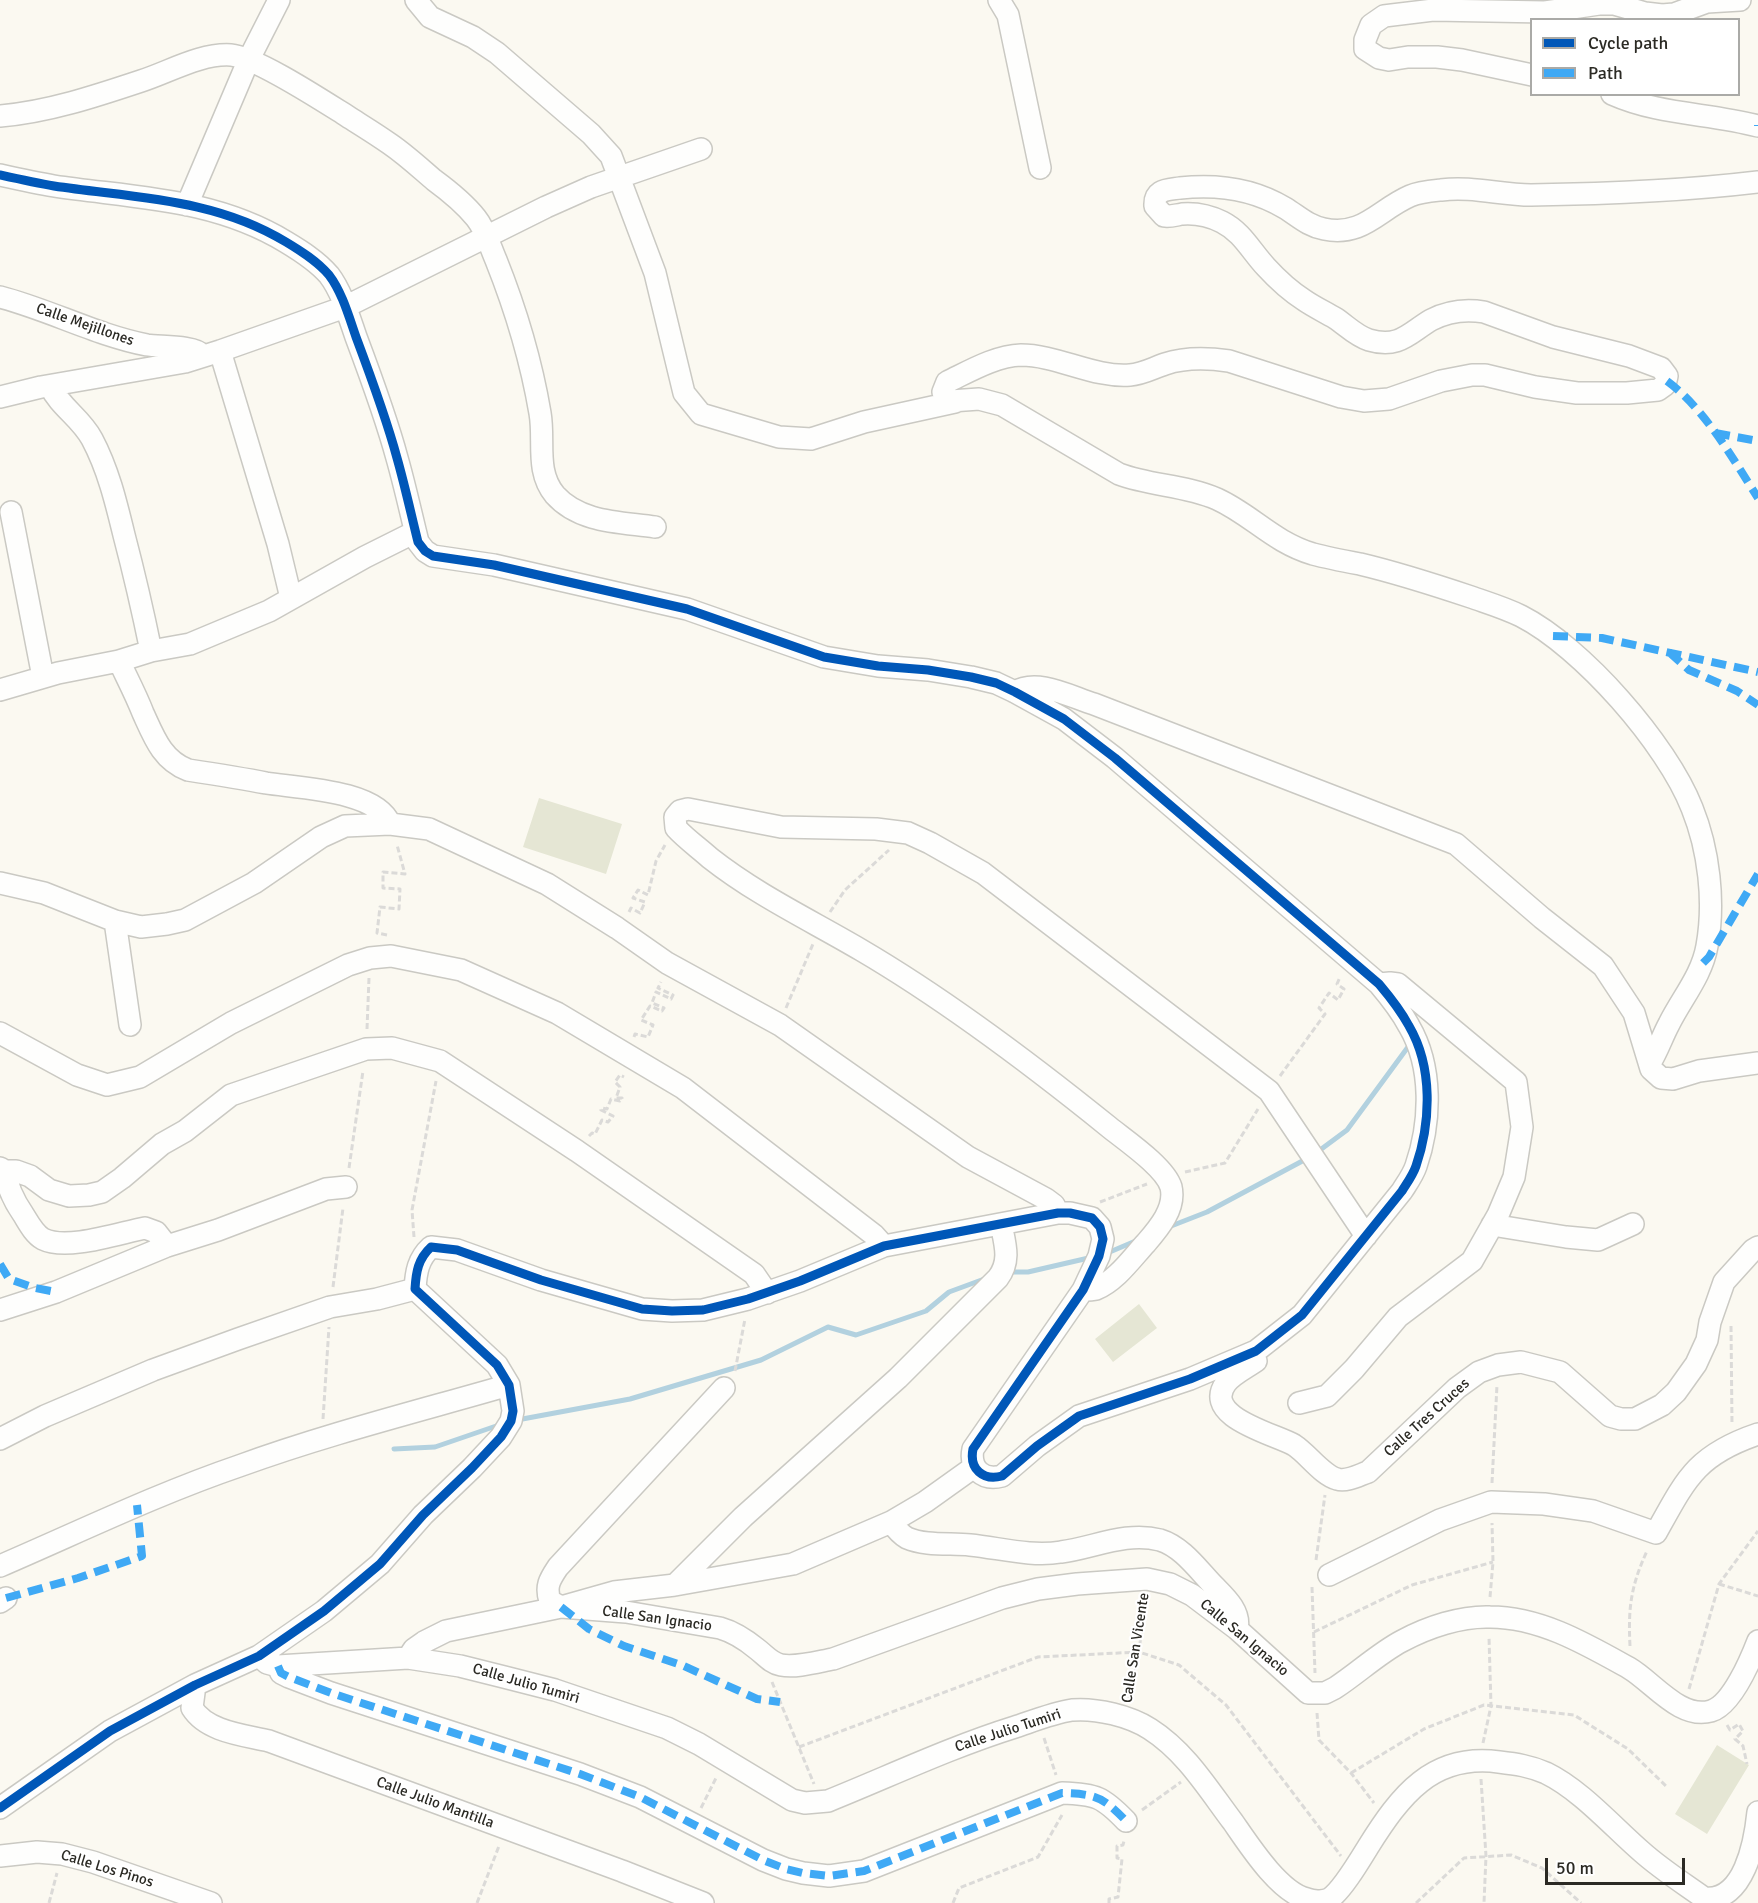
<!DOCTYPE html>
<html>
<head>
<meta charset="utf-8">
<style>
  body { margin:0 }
  #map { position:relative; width:1758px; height:1903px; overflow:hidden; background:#fbf9f1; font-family:Signika,sans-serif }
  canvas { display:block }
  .legend { position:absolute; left:1530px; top:18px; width:210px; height:78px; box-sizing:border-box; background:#fff; border:2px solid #aaaaa7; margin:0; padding:8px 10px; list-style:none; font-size:18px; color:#2b2a24 }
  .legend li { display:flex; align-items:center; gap:12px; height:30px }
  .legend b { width:30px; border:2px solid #aaaaa7 }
  .scale { position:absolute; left:1545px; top:1858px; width:140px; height:27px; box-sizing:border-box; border:3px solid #2b2a24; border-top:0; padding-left:8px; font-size:18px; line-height:21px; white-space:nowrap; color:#2b2a24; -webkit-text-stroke:4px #fff; paint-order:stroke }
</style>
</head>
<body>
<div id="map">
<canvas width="1758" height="1903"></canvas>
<ul class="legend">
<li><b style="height:8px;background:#0057b8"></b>Cycle path</li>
<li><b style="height:8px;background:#3fa9f5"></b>Path</li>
</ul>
<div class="scale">50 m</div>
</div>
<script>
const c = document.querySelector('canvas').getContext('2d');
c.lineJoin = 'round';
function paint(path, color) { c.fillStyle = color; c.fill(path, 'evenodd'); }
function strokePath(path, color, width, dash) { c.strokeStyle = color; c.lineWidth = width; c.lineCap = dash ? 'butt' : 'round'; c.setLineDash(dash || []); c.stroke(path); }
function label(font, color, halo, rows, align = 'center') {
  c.font = font + ' Signika,sans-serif'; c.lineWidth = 4.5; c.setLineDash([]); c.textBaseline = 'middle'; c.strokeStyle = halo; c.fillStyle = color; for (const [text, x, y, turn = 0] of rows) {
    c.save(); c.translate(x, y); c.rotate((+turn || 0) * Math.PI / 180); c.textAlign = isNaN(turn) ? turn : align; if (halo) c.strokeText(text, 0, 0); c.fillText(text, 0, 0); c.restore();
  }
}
const green = new Path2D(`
  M 539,798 L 622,824 L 606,874 L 523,847 Z
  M 1139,1304 L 1157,1328 L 1113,1362 L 1095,1339 Z
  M 1717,1745 L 1749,1765 L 1707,1834 L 1675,1814 Z`);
const stream = new Path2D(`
  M 1316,1153 L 1347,1130 L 1408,1047
  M 1166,1228 L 1207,1212 L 1308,1158
  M 1105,1254 L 1138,1240
  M 1008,1272 L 1028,1272 L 1093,1257
  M 517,1420 L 630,1399 L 761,1360 L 828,1327 L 856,1335 L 926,1311 L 949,1292 L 987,1278
  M 394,1449 L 435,1447 L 502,1424`);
const path = new Path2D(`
  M 629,912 L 631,908 L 640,913 L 645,902 L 633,898 L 638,890 L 648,895 L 656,861 L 665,845
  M 830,912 L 845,890 L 889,850
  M 387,935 L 377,933 L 380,907 L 399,909 L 400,889 L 383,888 L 383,872 L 405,874 L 397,845
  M 786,1008 L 813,944
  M 367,1029 L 369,978
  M 634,1037 L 635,1034 L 648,1037 L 653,1025 L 641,1020 L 650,1006 L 662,1011 L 664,1008 L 652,1003 L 656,992 L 671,999 L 673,995 L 658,988 L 661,982
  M 1280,1076 L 1325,1014 L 1319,1008 L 1329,993 L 1338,1000 L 1344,989 L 1337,984 L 1340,977
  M 589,1136 L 592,1133 L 595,1134 L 602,1120 L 608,1122 L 613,1116 L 601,1110 L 602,1108 L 607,1109 L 611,1099 L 620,1101 L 622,1098 L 616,1098 L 620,1087 L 615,1082 L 620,1075 L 624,1077
  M 349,1168 L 363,1071
  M 1185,1172 L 1225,1163 L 1258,1109
  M 1100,1202 L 1147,1184
  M 414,1237 L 412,1210 L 436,1081
  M 333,1287 L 343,1208
  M 1731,1326 L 1732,1424
  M 735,1371 L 745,1319
  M 323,1419 L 329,1327
  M 1492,1483 L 1497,1385
  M 1316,1560 L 1325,1495
  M 1719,1584 L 1758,1596
  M 1312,1587 L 1315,1673
  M 1490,1597 L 1493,1562 L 1492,1523
  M 1314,1632 L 1412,1585 L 1493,1562
  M 1630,1646 C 1628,1607 1631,1586 1647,1551
  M 772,1682 L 814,1784
  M 1689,1689 L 1719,1584 L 1758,1531
  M 1129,1699 L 1139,1652 L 1145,1599
  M 1317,1713 L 1319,1740 L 1351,1773 L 1374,1803
  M 1727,1725 L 1730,1730 L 1739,1724 L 1743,1731 L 1735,1739 L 1743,1746 L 1747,1764
  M 1044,1738 L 1056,1775
  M 1483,1743 L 1491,1706 L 1489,1637
  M 799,1747 L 1038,1657 L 1139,1652 L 1179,1665 L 1226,1705 L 1341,1856
  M 1351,1773 L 1424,1729 L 1484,1705 L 1574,1715 L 1628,1749 L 1667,1787
  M 1481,1779 L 1486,1856 L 1484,1903
  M 701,1808 L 717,1776
  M 1142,1810 L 1181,1782
  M 49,1903 L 57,1873
  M 477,1903 L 499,1846
  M 953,1903 L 959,1888 L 1038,1857 L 1062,1815
  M 1109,1903 L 1109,1899 L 1118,1897 L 1122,1859 L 1117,1858 L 1117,1846 L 1123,1845 L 1124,1841
  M 1416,1903 L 1464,1858 L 1511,1855 L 1542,1868 L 1581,1903`);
const street = new Path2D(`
  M 416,0 L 430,17 L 473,37 L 497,53 L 591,134 L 611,156 L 655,273 L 684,393 L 701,414 L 779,437 L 811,439 L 864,422 L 955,402
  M 999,0 L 1008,15 L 1040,168
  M 1532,75 L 1462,60 L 1437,57 L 1408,57 L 1389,60 L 1379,58 L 1365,49 L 1365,40 L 1371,25 L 1384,16 L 1392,15 L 1433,10 L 1545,12 L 1599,4 L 1614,4 L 1645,13 L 1662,15 L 1674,14 L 1707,2 L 1740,0
  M 1612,94 C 1659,115 1709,113 1758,126
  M 0,116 C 48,112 96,96 141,81 C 169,72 201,53 231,55 C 256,57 323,101 347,116 C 361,125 376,134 390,144 C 406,155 420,168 434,180 C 449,191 464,203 476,218 C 485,229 490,246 496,260 C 516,310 531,360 540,413 C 545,441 535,471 555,495 C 580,523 621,522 655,527
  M 0,175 C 18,179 36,183 54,186 C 134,198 214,198 286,242 C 301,251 317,261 329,275 C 342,292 349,317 356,337 C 371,377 386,417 397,458 C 405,486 411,514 418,542 L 425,551 L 433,556 L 494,565 L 687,609 L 824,657 L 878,666 L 928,670 L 971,677 L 996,683 L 1015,692 L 1064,719 L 1115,758 L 1379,984 C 1390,997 1401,1011 1409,1026 C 1433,1067 1431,1122 1416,1166 C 1413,1175 1407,1183 1402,1191 L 1302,1315 L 1256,1351 L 1190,1379 L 1079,1416 L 1037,1446 L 1002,1476 C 983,1481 969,1469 973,1449 L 1083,1290 L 1099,1256 L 1103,1239 L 1100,1227 L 1092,1218 L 1070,1213 L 1058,1213 L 884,1246 L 800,1281 L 748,1299 L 703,1310 L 672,1311 L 642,1309 L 541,1280 L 457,1250 L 431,1247 C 418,1259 416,1272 415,1289 L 497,1365 L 509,1385 L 513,1411 L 511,1421 L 501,1437 L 472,1468 L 423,1515 L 380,1564 L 324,1611 L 259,1656 L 195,1685 L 110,1731 L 0,1808
  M 187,205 L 249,59 L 279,0
  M 0,297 C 50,310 96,335 147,345 C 159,347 195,346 201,354
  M 220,351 L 278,544 L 291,598
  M 50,386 C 60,407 81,418 92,439 C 108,469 116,502 124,535 C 134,573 143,612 151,651
  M 0,397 L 41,387 L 185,362 L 220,351 L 345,307 L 546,207 L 591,187 L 701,149
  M 11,512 L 43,677
  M 119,661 C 127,678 136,695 143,713 C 154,737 162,760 188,770 C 214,774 240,778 266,783 C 297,788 377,790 390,824
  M 0,690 L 58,673 L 119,661 L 151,651 L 190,644 L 269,611 L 365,557 L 415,532
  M 1015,692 C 1037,678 1071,697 1094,704 L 1456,844 L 1542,918 L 1603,966 L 1634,1013 L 1651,1069 L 1661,1078 L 1673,1079 L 1699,1071 L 1758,1063
  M 0,883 L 44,893 L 115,921 L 141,927 L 167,924 L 185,920 L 254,883 L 321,837 L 345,826 L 390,824 L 429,829 L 547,884 L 617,928 L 667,963 L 780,1025 L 968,1157 L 1046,1199 L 1054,1205 L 1058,1213
  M 115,921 L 130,1025
  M 0,1033 L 77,1075 L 107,1085 L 140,1077 L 231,1023 L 348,965 L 370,958 L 391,956 L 461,970 L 557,1013 L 683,1088 L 874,1235 L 884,1246
  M 1650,1063 C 1658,1050 1662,1037 1669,1024 C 1682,998 1702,975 1707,946 C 1715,902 1709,850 1692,808 C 1667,744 1582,647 1521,616 C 1505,608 1488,603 1471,597 C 1435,585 1398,573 1360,564 C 1344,561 1328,558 1313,554 C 1273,542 1252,515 1217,499 C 1185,485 1151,486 1119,474 L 1002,405 L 979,399 L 951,401 L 947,399 L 943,392 L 947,382 C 970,371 995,356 1021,355 C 1057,355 1094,378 1130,375 C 1143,374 1153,368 1165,364 C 1186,357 1208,358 1229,361 L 1341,397 L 1364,401 L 1389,399 L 1441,381 L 1472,375 L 1485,375 L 1535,387 L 1577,393 L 1627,393 L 1658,390 L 1665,385 L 1667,376 L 1661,368 L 1629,356 L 1553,337 L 1484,312 C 1466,309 1448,311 1431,320 C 1409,333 1399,349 1369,340 C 1356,336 1347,326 1335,318 C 1325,312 1314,307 1304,300 C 1290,291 1277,279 1266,267 C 1251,251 1242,232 1222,222 C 1210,216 1195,213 1182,214 C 1176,215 1170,217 1164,216 L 1155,206 C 1154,189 1167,190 1180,188 C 1217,184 1252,188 1285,208 C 1298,216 1308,226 1324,229 C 1363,237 1378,210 1410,196 C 1419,192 1431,191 1441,190 C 1472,186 1501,195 1531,195 C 1607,194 1683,191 1758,182
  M 0,1168 L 5,1171 L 16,1171 L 30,1176 L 49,1190 L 69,1196 L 89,1195 L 102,1192 L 122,1178 L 162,1144 L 185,1131 L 231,1095 L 366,1049 L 392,1048 L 440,1061 L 577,1151 L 754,1274 L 767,1293
  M 5,1171 C 7,1186 14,1201 23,1214 C 28,1222 34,1234 43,1239 C 67,1251 119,1233 145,1228 L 156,1232 L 167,1246
  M 1492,1225 L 1566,1237 L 1598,1240 L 1633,1224
  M 1083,1290 C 1087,1290 1092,1290 1096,1289 C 1116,1281 1132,1258 1146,1243 C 1159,1228 1176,1208 1171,1187 C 1165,1167 1125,1140 1109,1127 C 1031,1064 948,1001 861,950 C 810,920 757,895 710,858 C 699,848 686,839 676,828 L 675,817 L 680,811 L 688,809 L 781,827 L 876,829 L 908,833 L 930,843 L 983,873 L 1269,1091 L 1366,1236
  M 0,1310 L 56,1292 L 167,1246 L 218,1230 L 326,1189 L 346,1187
  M 1256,1361 C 1246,1368 1233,1374 1226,1383 C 1201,1417 1275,1434 1294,1445 C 1308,1454 1322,1475 1337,1479 C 1347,1482 1359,1475 1368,1472 L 1457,1388 L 1479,1372 L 1498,1365 L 1521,1362 L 1560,1372 L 1610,1416 L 1621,1419 L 1635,1419 L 1662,1405 L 1676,1392 L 1696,1364 L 1707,1340 L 1710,1322 L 1724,1282 L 1753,1250 L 1758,1247
  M 724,1388 L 558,1567 C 550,1579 545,1586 550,1601 L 561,1607 L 626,1612 L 720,1628 C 734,1632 746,1640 757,1649 C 765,1655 771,1663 781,1665 C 796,1668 817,1662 833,1659 L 1002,1598 L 1038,1589 L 1077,1584 L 1147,1579 L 1170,1584 L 1192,1595 L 1237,1629 L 1308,1693 L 1325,1693 L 1335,1688 C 1358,1673 1379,1653 1402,1641 C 1428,1627 1461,1616 1490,1617 C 1540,1617 1586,1644 1629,1668 C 1653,1682 1680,1720 1711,1711 C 1732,1705 1751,1659 1758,1641
  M 1299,1403 L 1327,1396 L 1354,1369 L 1398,1317 L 1472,1261 L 1498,1215 L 1514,1177 L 1522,1127 L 1516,1082 L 1398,984 L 1390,983 L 1379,984
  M 0,1439 L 45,1416 L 153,1370 L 238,1339 L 330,1307 L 377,1299 L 415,1289
  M 891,1522 C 896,1529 900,1534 907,1538 C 925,1546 951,1543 970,1545 C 1000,1548 1031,1557 1061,1552 C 1093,1548 1126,1531 1160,1540 C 1183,1547 1199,1571 1215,1587 C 1226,1598 1241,1612 1237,1629
  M 0,1566 C 79,1532 157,1494 239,1466 C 327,1434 419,1411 509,1385
  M 1329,1575 L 1440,1520 L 1491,1502 L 1544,1504 L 1593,1511 L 1656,1533 C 1686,1479 1696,1455 1758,1434
  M 675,1585 L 743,1517 L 898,1378 L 998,1278 C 1011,1261 1005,1244 1001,1224
  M 0,1602 L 6,1598
  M 259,1656 L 267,1663 L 278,1666 L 408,1658 L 460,1666 L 504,1677 L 555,1690 L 667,1728 L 699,1744 L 792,1800 L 805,1803 L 828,1801 C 890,1776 951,1747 1015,1727 C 1033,1721 1053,1713 1072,1710 C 1097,1708 1130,1716 1150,1729 C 1186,1752 1208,1789 1233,1822 C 1249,1845 1279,1892 1307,1899 C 1312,1901 1323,1902 1329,1899 C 1341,1892 1360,1860 1368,1847 C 1400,1796 1432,1753 1499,1762 C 1516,1764 1530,1766 1546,1773 C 1581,1790 1613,1827 1642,1852 C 1661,1869 1683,1883 1704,1898 C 1744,1903 1755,1842 1758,1812
  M 408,1658 L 414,1649 L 424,1642 L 446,1631 L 561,1607 L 614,1592 L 675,1585 L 793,1564 L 891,1522 L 925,1502 L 974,1467
  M 278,1666 L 281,1673 L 289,1677 L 331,1693 L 580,1774 L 640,1797 L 763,1860 L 786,1869 L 803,1873 L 829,1876 L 864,1871 L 1062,1793 C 1096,1794 1103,1797 1126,1821
  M 195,1685 L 192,1708 C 207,1732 244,1735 269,1741 L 622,1871 L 703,1903
  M 0,1856 L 37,1852 L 62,1854 L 93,1862 L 211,1903`);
const quiet = new Path2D(`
  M 1758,126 L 1758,125
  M 1667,381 C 1705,409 1733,459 1758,498
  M 1715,433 L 1758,441
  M 1553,636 L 1602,638 L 1758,672
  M 1669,652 L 1689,670 L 1737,691 L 1758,705
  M 1703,963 L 1709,957 L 1758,874
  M 0,1264 L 9,1279 L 35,1288 L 56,1292
  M 6,1598 L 78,1578 L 142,1556 L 137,1505
  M 561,1607 L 589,1629 L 624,1646 L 684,1666 L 757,1699 L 780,1702
  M 278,1666 L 281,1673 L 289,1677 L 331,1693 L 580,1774 L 640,1797 L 763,1860 L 786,1869 L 803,1873 L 829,1876 L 864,1871 L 1062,1793 C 1096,1794 1103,1797 1126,1821`);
const cycleway = new Path2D(`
  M 0,175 C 18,179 36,183 54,186 C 134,198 214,198 286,242 C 301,251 317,261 329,275 C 342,292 349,317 356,337 C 371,377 386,417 397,458 C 405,486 411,514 418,542 L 425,551 L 433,556 L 494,565 L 687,609 L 824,657 L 878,666 L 928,670 L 971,677 L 996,683 L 1015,692 L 1064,719 L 1115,758 L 1379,984 C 1390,997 1401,1011 1409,1026 C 1433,1067 1431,1122 1416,1166 C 1413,1175 1407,1183 1402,1191 L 1302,1315 L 1256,1351 L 1190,1379 L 1079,1416 L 1037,1446 L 1002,1476 C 983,1481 969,1469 973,1449 L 1083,1290 L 1099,1256 L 1103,1239 L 1100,1227 L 1092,1218 L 1070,1213 L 1058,1213 L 884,1246 L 800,1281 L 748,1299 L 703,1310 L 672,1311 L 642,1309 L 541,1280 L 457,1250 L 431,1247 C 418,1259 416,1272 415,1289 L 497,1365 L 509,1385 L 513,1411 L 511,1421 L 501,1437 L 472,1468 L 423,1515 L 380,1564 L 324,1611 L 259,1656 L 195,1685 L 110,1731 L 0,1808`);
const streetNames = [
  ["Calle Mejillones",85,325,19],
  ["Calle Tres Cruces",1427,1418,-42],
  ["Calle San Ignacio",657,1619,8],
  ["Calle San Ignacio",1244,1638,40],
  ["Calle San Vicente",1136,1648,-81],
  ["Calle Julio Tumiri",526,1684,16],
  ["Calle Julio Tumiri",1008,1731,-18],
  ["Calle Julio Mantilla",435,1803,20],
  ["Calle Los Pinos",107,1869,17]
];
paint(green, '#e5e6d4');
strokePath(stream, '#b2d1df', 5);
strokePath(street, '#cac9c3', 24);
strokePath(path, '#dbdad8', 3, [6, 3]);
strokePath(street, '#fefefd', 21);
strokePath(quiet, '#3fa9f5', 8, [15, 8]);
strokePath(cycleway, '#0057b8', 9);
label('15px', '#2b2a24', '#fff', streetNames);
</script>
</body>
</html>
